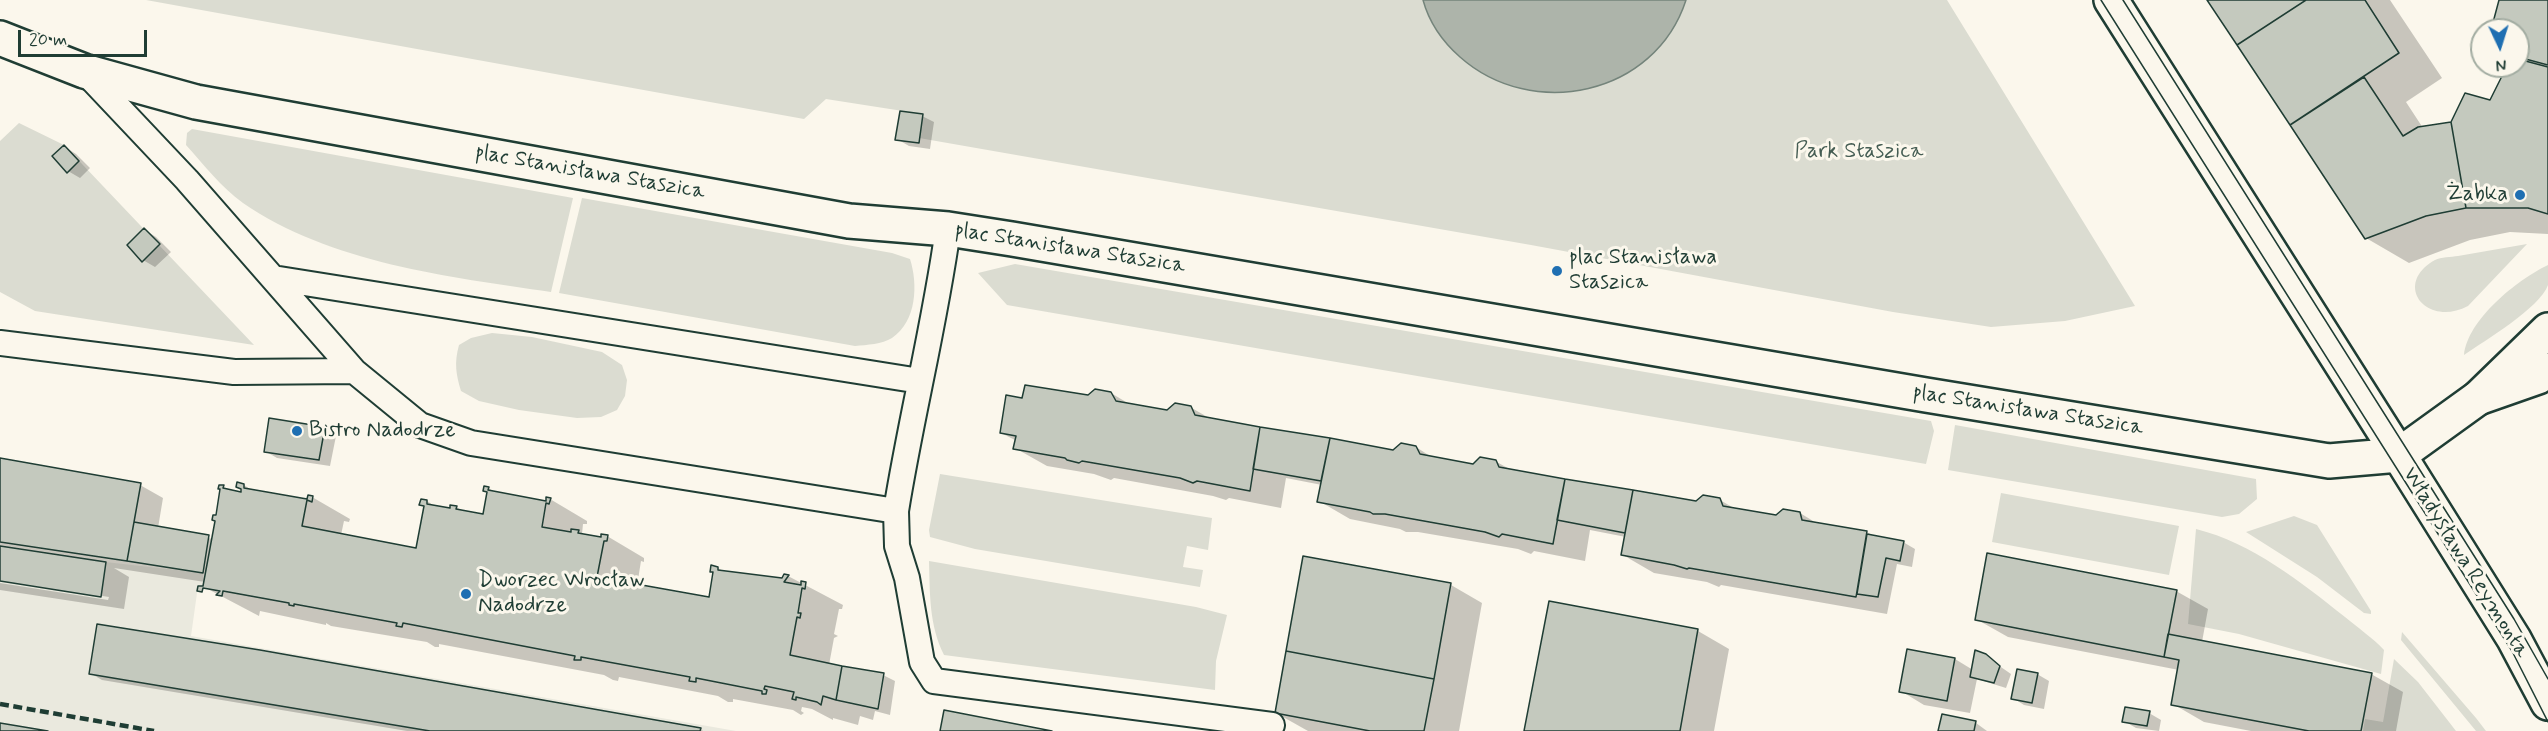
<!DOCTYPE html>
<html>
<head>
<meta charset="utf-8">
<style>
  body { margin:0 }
  #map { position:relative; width:2548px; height:731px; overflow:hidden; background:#fbf7ec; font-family:Mynerve,sans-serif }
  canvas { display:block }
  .north { position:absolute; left:2470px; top:18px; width:60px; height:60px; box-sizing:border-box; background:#fbf7ec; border:2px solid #a3ada2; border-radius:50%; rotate:176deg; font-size:16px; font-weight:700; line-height:24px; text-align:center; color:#1f3d34 }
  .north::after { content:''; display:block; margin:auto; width:21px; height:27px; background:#1f6fb2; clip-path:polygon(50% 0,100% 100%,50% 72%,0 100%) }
  .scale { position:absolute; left:18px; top:30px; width:129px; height:27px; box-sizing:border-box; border:3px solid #1f3d34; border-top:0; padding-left:8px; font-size:18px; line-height:21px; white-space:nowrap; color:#1f3d34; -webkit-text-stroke:4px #fbf7ec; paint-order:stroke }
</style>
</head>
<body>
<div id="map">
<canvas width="2548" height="731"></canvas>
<div class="north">N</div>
<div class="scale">20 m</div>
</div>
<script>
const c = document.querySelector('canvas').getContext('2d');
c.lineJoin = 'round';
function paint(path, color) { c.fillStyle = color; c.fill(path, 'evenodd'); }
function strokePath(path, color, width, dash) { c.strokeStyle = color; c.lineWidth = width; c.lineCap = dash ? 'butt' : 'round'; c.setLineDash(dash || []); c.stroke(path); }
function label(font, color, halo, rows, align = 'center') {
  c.font = font + ' Mynerve,sans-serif'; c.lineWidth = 6; c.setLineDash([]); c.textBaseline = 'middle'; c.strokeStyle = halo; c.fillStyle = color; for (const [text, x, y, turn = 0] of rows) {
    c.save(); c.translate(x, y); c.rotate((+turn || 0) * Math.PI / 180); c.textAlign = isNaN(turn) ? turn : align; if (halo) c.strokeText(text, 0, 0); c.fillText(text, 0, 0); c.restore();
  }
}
const built = new Path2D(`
  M 106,562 L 203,573 L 203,586 L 198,586 L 191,636 L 736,731 L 0,731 L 0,581 L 101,597 Z`);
const green = new Path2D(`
  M 146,0 L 1947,0 L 2135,306 L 2065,321 L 1991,327 L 1893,312 L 1531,245 L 919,138 L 922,114 L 826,99 L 804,119 Z
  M 19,123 L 64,145 L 254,345 L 35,311 L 0,292 L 0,141 Z
  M 192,129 L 573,198 L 551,292 C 449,277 330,263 243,203 C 221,187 204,165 186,145 L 187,133 Z
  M 582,198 L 892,253 L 910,259 C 918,284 917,321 892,338 C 882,344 867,345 855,346 L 559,293 Z
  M 2527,244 L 2468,306 C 2426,328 2392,284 2435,260 C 2441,257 2451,257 2458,256 C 2481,252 2504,248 2527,244 Z
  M 1015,264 L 1931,421 L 1934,431 L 1926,464 L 1007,305 L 978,273 Z
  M 2548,265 C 2548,271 2548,280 2548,285 C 2540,308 2484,341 2464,355 C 2468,319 2517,280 2548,265 Z
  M 492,333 L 532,337 L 602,352 L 622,365 L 627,380 L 625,396 L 617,410 L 601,417 L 577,418 L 519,410 L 479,401 L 461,391 C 456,374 454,363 459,345 L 471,338 Z
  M 1955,425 L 2256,479 L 2257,499 L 2239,514 L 2222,517 L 1948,470 Z
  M 940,474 L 1212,518 L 1208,550 L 1187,546 L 1183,567 L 1203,570 L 1200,587 L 975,549 L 930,537 L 929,530 Z
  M 2001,493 L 2179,526 L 2169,575 L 1992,542 Z
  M 2294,516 L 2317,525 L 2371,611 L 2371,614 L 2364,613 L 2317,577 L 2246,532 Z
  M 2196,529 C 2252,543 2301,582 2345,617 C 2358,628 2373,638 2384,650 L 2381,674 L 2239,634 L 2188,624 Z
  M 929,561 L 1196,607 L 1227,615 L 1216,661 L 1215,690 L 944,655 C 929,625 930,594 929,561 Z
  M 2402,632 L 2476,718 L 2486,731 L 2476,731 L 2401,640 Z
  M 2394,659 L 2418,682 L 2456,731 L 2363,731 L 2365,719 L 2383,722 Z`);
const water = new Path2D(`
  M 1423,0 L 1686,0 C 1655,96 1532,121 1460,57 C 1443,42 1429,22 1423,0 Z`);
const shadow = new Path2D(`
  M 2209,0 L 2390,0 L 2442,78 L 2406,102 L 2423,128 L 2451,123 L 2491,102 L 2508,66 L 2518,66 L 2518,30 L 2492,30 L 2501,0 L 2548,0 L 2548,234 L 2510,232 L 2470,240 L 2409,263 L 2366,238 Z
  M 922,116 L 934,122 L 930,149 L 909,146 L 897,139 Z
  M 65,147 L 76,154 L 90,168 L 80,178 L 68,171 Z
  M 145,230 L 156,237 L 171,252 L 155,267 L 143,260 Z
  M 1111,393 L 1131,405 L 1168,412 L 1190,407 L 1211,419 L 1393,451 L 1416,447 L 1433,458 L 1473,465 L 1495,461 L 1513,471 L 1697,503 L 1720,500 L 1739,511 L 1776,517 L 1800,513 L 1818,524 L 1867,532 L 1875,537 L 1903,542 L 1915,549 L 1912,567 L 1897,564 L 1887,614 L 1721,585 L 1719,587 L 1707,582 L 1654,573 L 1623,555 L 1626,537 L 1590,530 L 1585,561 L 1534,551 L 1531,554 L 1518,549 L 1418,532 L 1406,532 L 1400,529 L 1350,519 L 1319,501 L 1322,485 L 1286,478 L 1281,508 L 1229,498 L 1226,500 L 1213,496 L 1114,478 L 1111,480 L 1094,474 L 1047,466 L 1015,448 L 1017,441 L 1001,433 L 1023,400 L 1089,397 Z
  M 324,429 L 336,436 L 330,466 L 277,458 L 265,451 Z
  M 0,460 L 140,485 L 163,498 L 158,528 L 213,539 L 223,487 L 242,494 L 244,485 L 253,491 L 308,501 L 309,496 L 312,497 L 350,519 L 349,522 L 344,521 L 341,535 L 417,549 L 427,501 L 436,507 L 451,509 L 456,507 L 466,513 L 484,516 L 489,493 L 485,490 L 488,488 L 497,493 L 547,503 L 550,499 L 587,521 L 587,524 L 583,524 L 582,534 L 602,538 L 607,536 L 644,558 L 644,562 L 641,561 L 637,586 L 710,599 L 715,573 L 712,572 L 718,568 L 724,572 L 784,580 L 788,576 L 843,605 L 842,609 L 839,609 L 834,634 L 838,636 L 834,638 L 829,665 L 883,675 L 895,681 L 890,715 L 875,711 L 873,720 L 860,716 L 858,725 L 833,718 L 833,720 L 812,709 L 802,707 L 801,711 L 804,713 L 801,715 L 793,710 L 733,699 L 733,702 L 728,702 L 718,696 L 619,677 L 618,681 L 613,680 L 604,675 L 439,644 L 439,647 L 435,647 L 427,642 L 331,626 L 326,623 L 326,625 L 260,611 L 259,616 L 204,587 L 205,582 L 114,568 L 129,577 L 124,609 L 0,590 L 0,583 L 108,600 L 109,597 L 0,580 Z
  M 1451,585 L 1482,603 L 1459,731 L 1308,731 L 1276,713 Z
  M 2176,591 L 2208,609 L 2202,642 L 2371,674 L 2403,692 L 2396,731 L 2251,731 L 2204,722 L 2173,704 L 2179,670 L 2008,637 L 1976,619 Z
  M 1550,603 L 1698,631 L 1729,649 L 1714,731 L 1526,731 Z
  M 1908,651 L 1955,659 L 1973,670 L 1985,656 L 2011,674 L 2006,688 L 1977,679 L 1970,713 L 1924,705 L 1901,691 Z
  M 90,673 L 700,729 L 703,731 L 407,731 L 102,680 Z
  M 2037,674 L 2049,681 L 2044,709 L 2024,705 L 2013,698 Z
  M 2149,713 L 2161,720 L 2159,731 L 2136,728 L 2124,721 Z
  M 1976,723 L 1987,731 L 1940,731 Z`);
const building = new Path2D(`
  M 2207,0 L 2306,0 L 2237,45 Z
  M 2306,0 L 2365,0 L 2399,53 L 2290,125 L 2237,45 Z
  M 2499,0 L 2548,0 L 2548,65 L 2518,57 L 2518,30 L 2491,30 Z
  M 2518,59 L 2548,67 L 2548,214 L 2528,208 L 2466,208 L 2451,122 L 2465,93 L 2490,100 L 2507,66 L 2518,66 Z
  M 2364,77 L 2403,136 L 2418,127 L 2451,122 L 2466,208 L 2426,216 L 2365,239 L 2290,125 Z
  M 900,111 L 923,114 L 919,143 L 895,140 Z
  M 64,145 L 79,161 L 67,173 L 52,156 Z
  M 144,228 L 160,244 L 142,262 L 127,245 Z
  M 1025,385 L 1088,395 L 1095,389 L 1111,392 L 1116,401 L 1167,410 L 1175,403 L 1191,406 L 1195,415 L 1260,427 L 1250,491 L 1197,481 L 1193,483 L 1180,478 L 1082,461 L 1079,463 L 1067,460 L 1065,458 L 1013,449 L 1016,436 L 1000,433 L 1006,395 L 1022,398 Z
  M 269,418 L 325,427 L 319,460 L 264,452 Z
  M 1260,427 L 1330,438 L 1321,481 L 1253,469 Z
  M 1330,438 L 1393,450 L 1401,443 L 1416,446 L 1420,454 L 1473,464 L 1480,457 L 1496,460 L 1499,467 L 1565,479 L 1553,544 L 1502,534 L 1499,537 L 1485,532 L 1385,514 L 1373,514 L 1370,512 L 1317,502 Z
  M 0,458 L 141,483 L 127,561 L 0,542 Z
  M 1565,479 L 1633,490 L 1625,533 L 1557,520 Z
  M 237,482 L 244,484 L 244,488 L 307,499 L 308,495 L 313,496 L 312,502 L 307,500 L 302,526 L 416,548 L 424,506 L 419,505 L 421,499 L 427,500 L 427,504 L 450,508 L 450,505 L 457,506 L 456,509 L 483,514 L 487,492 L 483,491 L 484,486 L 489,487 L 488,490 L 546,501 L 546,497 L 551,498 L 549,504 L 546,503 L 542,527 L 571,532 L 571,529 L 579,530 L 578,533 L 601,537 L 601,534 L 608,535 L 607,541 L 604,541 L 597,577 L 709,597 L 713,572 L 710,572 L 711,565 L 718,567 L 718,570 L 782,578 L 784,574 L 789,575 L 784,582 L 801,585 L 801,581 L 806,582 L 805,589 L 802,588 L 798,613 L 801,613 L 800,618 L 797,617 L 790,655 L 842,666 L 836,700 L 823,696 L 821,705 L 817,702 L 796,697 L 796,700 L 792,699 L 794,692 L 765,686 L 764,689 L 767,690 L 766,694 L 762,694 L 762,691 L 696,678 L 696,682 L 689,681 L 690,677 L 581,657 L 581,660 L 574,660 L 575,656 L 403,623 L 402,627 L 396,626 L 397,623 L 294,604 L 294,606 L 289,605 L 289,603 L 223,591 L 222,596 L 216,595 L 220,591 L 203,588 L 202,592 L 197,591 L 198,586 L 203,586 L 215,521 L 212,520 L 213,515 L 216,515 L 220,489 L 218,489 L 219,485 L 224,485 L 223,488 L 241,492 L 241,489 L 236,487 Z
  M 1633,490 L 1696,501 L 1703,495 L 1720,498 L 1723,506 L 1776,515 L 1783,509 L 1800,512 L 1802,520 L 1867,531 L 1856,597 L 1689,568 L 1687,569 L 1674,565 L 1621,555 Z
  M 134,522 L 209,535 L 203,573 L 127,561 Z
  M 1867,534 L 1904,541 L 1900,561 L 1886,558 L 1878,597 L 1857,594 Z
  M 0,546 L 106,562 L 101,597 L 0,581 Z
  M 1987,553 L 2177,590 L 2164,657 L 1975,620 Z
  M 1303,556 L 1451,583 L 1434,679 L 1286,651 Z
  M 1549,601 L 1698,629 L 1680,731 L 1524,731 Z
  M 97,624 L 260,650 L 701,728 L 700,731 L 430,731 L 89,674 Z
  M 2168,634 L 2372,673 L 2361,731 L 2309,731 L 2171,705 L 2179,660 L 2164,657 Z
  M 1907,649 L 1955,658 L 1947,701 L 1899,692 Z
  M 1975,650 L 1986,654 L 2000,666 L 1994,683 L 1970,677 Z
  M 1286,651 L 1434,679 L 1424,731 L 1370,731 L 1275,713 Z
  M 842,666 L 884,673 L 878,709 L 836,700 Z
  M 2017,669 L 2038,673 L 2032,703 L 2011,699 Z
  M 2125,707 L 2150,711 L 2147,726 L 2122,722 Z
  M 944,710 L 1052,731 L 940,731 Z
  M 1942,714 L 1976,721 L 1974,731 L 1938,731 Z
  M 0,723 L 48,731 L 0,731 Z`);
const service = new Path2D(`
  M 84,71 L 187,180 L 354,371 L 420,425 L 471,443 L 896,511 C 911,417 935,324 948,229
  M 273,278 L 920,381
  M 0,343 L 234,372 L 354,371
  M 896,511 L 897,546 L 907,578 L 922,662 L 934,681 L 1272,725`);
const tertiary = new Path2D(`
  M 0,38 L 84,71 L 196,102 L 849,221 L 948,229 L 1012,239 L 1926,395 L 2329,461 L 2399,455 L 2111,0
  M 2478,398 L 2538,377 L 2548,370`);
const secondary = new Path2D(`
  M 2548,330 L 2478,398 L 2399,455 L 2514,639 L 2548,703`);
const tram = new Path2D(`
  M 2101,0 L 2512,651 L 2548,722
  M 2123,0 L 2514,619 L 2548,679`);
const rail = new Path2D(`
  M 0,704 L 154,731`);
const markers = [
  [2520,195,6,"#1f6fb2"],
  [1557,271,6,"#1f6fb2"],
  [297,431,6,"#1f6fb2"],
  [466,594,6,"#1f6fb2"]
];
const parkNames = [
  ["Park Staszica",1859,152]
];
const streetNames = [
  ["plac Stanisława Staszica",590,173,10],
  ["plac Stanisława Staszica",1070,249,9],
  ["plac Stanisława Staszica",2028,411,9],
  ["Władysława Reymonta",2465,563,58]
];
const poiNames = [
  ["Żabka",2508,195,"right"],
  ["plac Stanisława",1569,258],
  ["Staszica",1569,283],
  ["Bistro Nadodrze",309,431],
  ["Dworzec Wrocław",478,581],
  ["Nadodrze",478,606]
];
paint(built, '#eae9de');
paint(green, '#dbdcd1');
paint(water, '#adb4aa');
strokePath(water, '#74847b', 1.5);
paint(shadow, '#0003');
paint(building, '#c4c9be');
strokePath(building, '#1f3d34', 1.5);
strokePath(service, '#1f3d34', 28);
strokePath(tertiary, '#1f3d34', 38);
strokePath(secondary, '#1f3d34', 38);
strokePath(service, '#fbf7ec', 24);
strokePath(tertiary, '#fbf7ec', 33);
strokePath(secondary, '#fbf7ec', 33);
strokePath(tram, '#1f3d34', 1.5);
strokePath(rail, '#1f3d34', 4.5, [9, 4.5]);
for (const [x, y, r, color] of markers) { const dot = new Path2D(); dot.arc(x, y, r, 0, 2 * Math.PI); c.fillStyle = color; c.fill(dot); strokePath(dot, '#fbf7ec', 2); }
label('22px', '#455d53', '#fbf7ec', parkNames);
label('22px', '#1f3d34', '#fbf7ec', streetNames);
label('22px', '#1f3d34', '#fbf7ec', poiNames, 'left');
</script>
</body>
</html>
